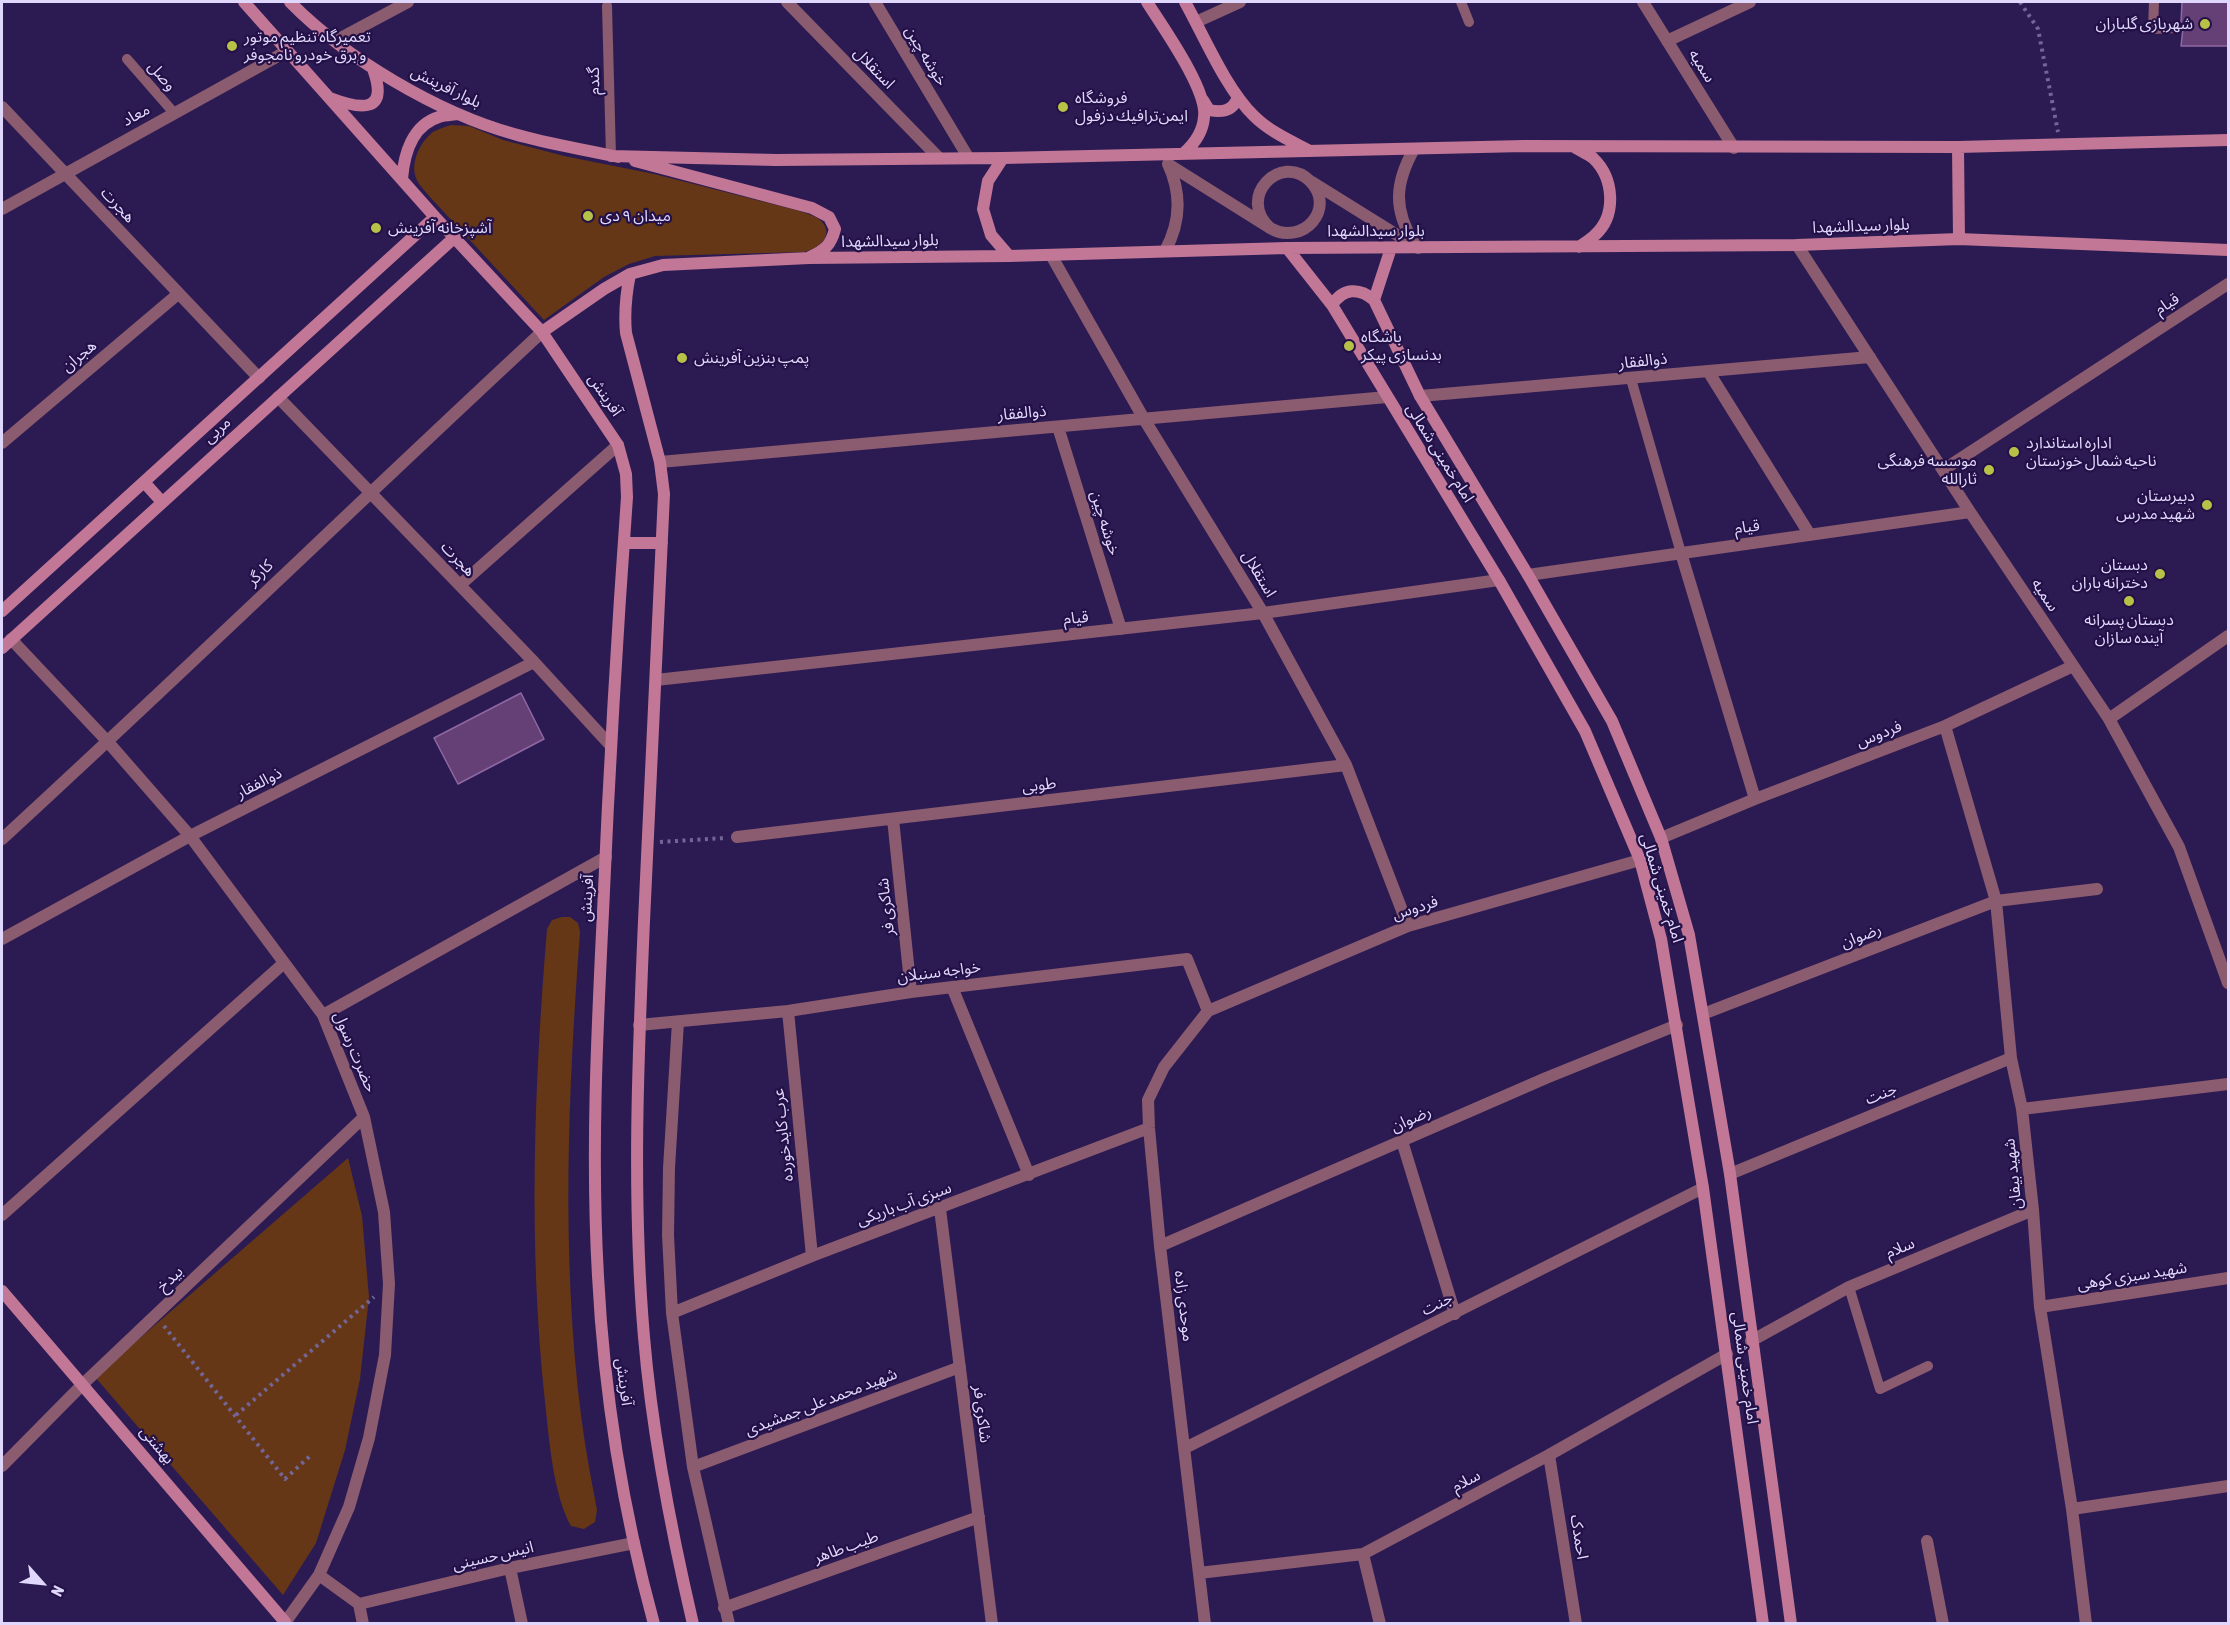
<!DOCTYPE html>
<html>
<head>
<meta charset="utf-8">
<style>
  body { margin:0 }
  #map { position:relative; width:2230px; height:1625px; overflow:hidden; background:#2c1b53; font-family:"Asap Condensed",sans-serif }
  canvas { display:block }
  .frame { position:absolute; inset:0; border:3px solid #dfd8fc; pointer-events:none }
  .north { position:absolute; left:12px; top:1553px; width:60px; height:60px; -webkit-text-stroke:4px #231047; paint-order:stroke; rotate:117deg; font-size:16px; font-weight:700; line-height:24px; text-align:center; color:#dfd8fc }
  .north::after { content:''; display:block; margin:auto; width:21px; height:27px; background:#dfd8fc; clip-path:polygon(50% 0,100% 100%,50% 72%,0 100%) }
</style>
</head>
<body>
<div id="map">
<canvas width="2230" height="1625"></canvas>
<div class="frame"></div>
<div class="north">N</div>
</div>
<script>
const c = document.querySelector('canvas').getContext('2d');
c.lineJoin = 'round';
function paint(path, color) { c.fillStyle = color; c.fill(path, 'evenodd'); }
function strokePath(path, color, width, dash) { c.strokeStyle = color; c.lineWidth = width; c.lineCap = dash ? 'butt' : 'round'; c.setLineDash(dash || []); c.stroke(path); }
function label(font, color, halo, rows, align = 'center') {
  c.font = font + ' "Asap Condensed","Noto Sans Arabic",sans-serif'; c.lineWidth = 4.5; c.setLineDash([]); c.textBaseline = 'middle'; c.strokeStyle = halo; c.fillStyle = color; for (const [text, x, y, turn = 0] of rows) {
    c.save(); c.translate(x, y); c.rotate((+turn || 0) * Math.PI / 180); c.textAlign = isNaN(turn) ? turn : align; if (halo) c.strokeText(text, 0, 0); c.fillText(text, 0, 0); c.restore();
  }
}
const green = new Path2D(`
  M 451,125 L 469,126 L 503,140 L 564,156 L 654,174 L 796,210 C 804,213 816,215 822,222 C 835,237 816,249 804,252 L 655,256 L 629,264 L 604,277 L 544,320 L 429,196 C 425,191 419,185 417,180 C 409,164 420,142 433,132 C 438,129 445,127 451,125 Z
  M 562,917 L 570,917 L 578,923 L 580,932 C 568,1092 561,1255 581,1415 C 585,1447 591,1479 597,1510 L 595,1522 L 584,1529 L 571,1526 C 553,1494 549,1438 545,1402 C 528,1244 534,1087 547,929 L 552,920 Z
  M 348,1158 L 362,1216 L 369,1297 L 360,1379 L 345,1450 L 316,1543 L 283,1595 L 95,1377 Z`);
const building = new Path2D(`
  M 2182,2 L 2229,2 L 2229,46 L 2181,46 L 2183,28 L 2181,23 Z
  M 521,693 L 544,739 L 458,784 L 434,738 Z`);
const path = new Path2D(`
  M 2020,2 L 2038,29 L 2058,132
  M 660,842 L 725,838
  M 164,1326 L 285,1479 L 311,1455
  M 236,1415 L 374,1297`);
const lane = new Path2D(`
  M 1461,2 L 1469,22
  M 2154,2 L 2153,29 L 2176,28
  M 607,6 L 611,156
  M 127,59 L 174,113
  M 1631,379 L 1681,553
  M 1849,1287 L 1880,1389 L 1928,1366`);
const street = new Path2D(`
  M 787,2 L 938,157
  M 875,2 L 968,157
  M 1643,2 L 1734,148
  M 1196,22 L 1240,2
  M 335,41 L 408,2
  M 1667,41 L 1750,2
  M 2,107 L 259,378
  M 1414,149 C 1395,183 1393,209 1414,243
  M 1168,164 L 1270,228 C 1303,247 1337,208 1310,181 C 1281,152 1236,197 1270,228
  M 1312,182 L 1418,248
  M 2,209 L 287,51
  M 1797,245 L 1970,512 L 2109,719 L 2179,847 L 2228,983
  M 1165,251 C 1181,222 1182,194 1168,164
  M 1051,255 L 1144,419 L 1263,613 L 1346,765 L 1408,926
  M 1708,371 L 1810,535
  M 1420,396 L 1870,357
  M 278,397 L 534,662 L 611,746
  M 1058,427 L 1121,629
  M 2,443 L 178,294
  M 660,462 L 1387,397
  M 1943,470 L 2228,284
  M 1681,553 L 1755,799
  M 1528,575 L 1970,512
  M 460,585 L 618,445
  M 11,639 L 108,742 L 190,836 L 323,1015 L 364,1117 L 384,1212 L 389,1284 L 385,1355 L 369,1438 L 349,1507 L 319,1575 L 284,1624
  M 656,680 L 1263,613 L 1499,580
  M 2109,719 L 2228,636
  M 1945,726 L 1996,901 L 2011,1058 L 2022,1109 L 2033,1210 L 2040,1307 L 2072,1509 L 2086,1624
  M 893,819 L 911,992
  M 737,837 L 1346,765
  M 1661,838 L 1755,799 L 1945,726 L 2073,666
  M 2,839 C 184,672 361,500 542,332
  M 2,939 L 190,836 L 534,662
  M 952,987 L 1029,1175
  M 788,1011 L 812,1256
  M 1703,1014 L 1996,901 L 2097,889
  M 323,1015 L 606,857
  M 678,1022 L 669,1168 L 668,1235 L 672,1313 L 693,1467 L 729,1624
  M 639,1025 L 788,1011 L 911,992 L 1187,959 L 1208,1011
  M 2022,1109 L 2228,1084
  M 1402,1141 L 1455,1314
  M 1730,1174 L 2011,1058
  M 940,1209 L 992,1624
  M 2,1215 L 284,963
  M 1160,1246 L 1546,1078 L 1677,1025
  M 2040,1307 L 2228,1278
  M 672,1313 L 812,1256 L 1149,1128
  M 1751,1341 L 1849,1287 L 2033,1210
  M 1185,1448 L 1703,1188
  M 1549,1455 L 1576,1624
  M 2,1466 L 83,1384 L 364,1117
  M 693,1467 L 960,1367
  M 2072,1509 L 2228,1486
  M 1927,1541 L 1943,1624
  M 1363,1554 L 1380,1624
  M 510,1568 L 522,1624
  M 1199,1573 L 1363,1554 L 1549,1455 L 1727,1354
  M 319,1575 L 359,1604 L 363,1624
  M 359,1604 L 510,1568 L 634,1543
  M 724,1608 L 979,1517
  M 1205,1624 L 1160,1246 L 1149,1128 L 1148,1100 L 1164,1067 L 1208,1011 L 1408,926 L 1640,860`);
const secondary = new Path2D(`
  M 244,2 L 435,217 L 542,332 L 618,445 L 626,474 L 627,497 C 617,635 609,773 603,912 C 597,1033 591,1155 598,1276 C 604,1393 623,1511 654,1624
  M 290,2 C 345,58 438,113 514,134 C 548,144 583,149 618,157
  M 1147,2 C 1162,26 1208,90 1204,117 C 1203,131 1194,144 1184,153
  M 1185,2 C 1204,36 1226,89 1254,116 C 1269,131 1289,140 1308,150
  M 330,98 C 362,110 389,113 373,69
  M 1203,100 L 1209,110 C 1223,113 1233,111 1238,97
  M 1958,147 L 1959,239
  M 1576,148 C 1581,151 1588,154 1593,158 C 1614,178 1617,215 1595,235 C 1590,240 1584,243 1579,247
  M 611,156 L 776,160 L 1003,158 L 1524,146 L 1958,147 L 2228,140
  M 1003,158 L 988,181 L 983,209 L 991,235 L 1009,256
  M 635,161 L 812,208 L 829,217 L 835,229 C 831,245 825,250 810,257
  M 402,179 C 404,155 412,125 439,117 C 444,115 451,115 458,114
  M 1287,248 L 1332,305 L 1499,580 L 1585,731 L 1640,860 L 1661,939 L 1703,1188 L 1763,1624
  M 1391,248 L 1374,300 L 1420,396 L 1528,575 L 1612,721 L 1661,838 L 1689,935 L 1730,1174 L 1791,1624
  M 630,274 C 626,294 624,312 626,333 L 660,462 L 664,494 C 658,637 650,779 644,921 C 638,1059 632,1199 644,1337 C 652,1433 671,1530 693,1624
  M 1332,305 C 1343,288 1359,287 1374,300
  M 542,332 L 604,289 L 630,274 L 663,265 L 809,258 L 1009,256 L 1287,248 L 1797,245 L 1959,239 L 2228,250
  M 144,482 L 162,502
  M 624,543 L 662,543
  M 2,611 L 435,217
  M 2,648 L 455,237
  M 2,1291 L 285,1622`);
const markers = [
  [2205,24,6,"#b7c147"],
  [232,46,6,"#b7c147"],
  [1063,107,6,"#b7c147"],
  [588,216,6,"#b7c147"],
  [376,228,6,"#b7c147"],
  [1349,346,6,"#b7c147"],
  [682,358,6,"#b7c147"],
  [2014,452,6,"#b7c147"],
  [1989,470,6,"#b7c147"],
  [2207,505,6,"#b7c147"],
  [2160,574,6,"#b7c147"],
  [2129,601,6,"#b7c147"]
];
const poiNames = [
  ["شهربازی گلباران",2193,24,"right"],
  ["تعمیرگاه تنظیم موتور",244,37],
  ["و برق خودرو نامجوفر",244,55],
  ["فروشگاه",1075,98],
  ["ايمن‌ترافيك دزفول",1075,116],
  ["میدان ۹ دی",600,216],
  ["آشپزخانه آفرینش",388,228],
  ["باشگاه",1361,337],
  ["بدنسازی پیکر",1361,355],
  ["پمپ بنزین آفرینش",694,358],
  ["اداره استاندارد",2026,443],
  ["ناحیه شمال خوزستان",2026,461],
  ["موسسه فرهنگی",1977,461,"right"],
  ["ثارالله",1977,479,"right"],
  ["دبیرستان",2195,496,"right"],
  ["شهید مدرس",2195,514,"right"],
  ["دبستان",2148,565,"right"],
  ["دخترانه باران",2148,583,"right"],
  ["دبستان پسرانه",2129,620,"center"],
  ["آینده سازان",2129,638,"center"]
];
const streetNames = [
  ["خوشه چین",926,56,59],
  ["سمیه",1702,66,58],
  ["استقلال",874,68,46],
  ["وصل",162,76,49],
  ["گندم",594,81,-91],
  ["بلوار آفرینش",446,87,26],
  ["معاد",136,115,-29],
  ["هجرت",118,205,47],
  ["بلوار سیدالشهدا",1861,226,-2],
  ["بلوار سیدالشهدا",1376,231],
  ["بلوار سیدالشهدا",890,241,-1],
  ["قیام",2167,304,-33],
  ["هجران",79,356,-40],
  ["ذوالفقار",1643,361,-6],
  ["آفرینش",605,395,56],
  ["ذوالفقار",1022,413,-5],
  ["مربی",217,430,-42],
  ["امام خمینی شمالی",1440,453,58],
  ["خوشه چین",1105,523,73],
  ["قیام",1747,527,-8],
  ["هجرت",458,559,46],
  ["کارگر",260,573,-44],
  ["استقلال",1259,574,59],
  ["سمیه",2045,595,56],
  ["قیام",1076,618,-6],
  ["فردوس",1879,734,-21],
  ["ذوالفقار",259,783,-27],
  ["طوبی",1039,785,-7],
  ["امام خمینی شمالی",1662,888,73],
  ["آفرینش",587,898,-87],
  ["شاکری فر",886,907,-96],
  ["فردوس",1415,908,-18],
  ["رضوان",1861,936,-21],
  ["خواجه سنبلان",939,972,-7],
  ["حضرت رسول",355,1052,67],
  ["جنت",1881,1094,-22],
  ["رضوان",1411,1119,-24],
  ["عرب کایدخورده",783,1135,-96],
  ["شهید بیفان",2013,1174,-96],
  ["سبزی آب باریکی",904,1204,-20],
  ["سلام",1900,1248,-23],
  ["شهید سبزی کوهی",2132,1276,-9],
  ["بیدخ",170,1279,-44],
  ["جنت",1437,1304,-26],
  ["موحدی زاده",1184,1306,83],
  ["امام خمینی شمالی",1745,1368,82],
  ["آفرینش",624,1382,83],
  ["شهید محمد علی جمشیدی",821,1402,-21],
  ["شاکری فر",982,1414,83],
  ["بهشتی",157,1445,50],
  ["سلام",1466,1481,-28],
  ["احمدک",1579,1537,81],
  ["طیب طاهر",846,1547,-20],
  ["انیس حسینی",493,1556,-13]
];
paint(green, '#653716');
paint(building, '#654077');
strokePath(building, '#8f68a3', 1.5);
strokePath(path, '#736696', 4, [3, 4.5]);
strokePath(lane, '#8b5b6f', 10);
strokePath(street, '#8b5b6f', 12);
strokePath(secondary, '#c27796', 12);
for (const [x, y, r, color] of markers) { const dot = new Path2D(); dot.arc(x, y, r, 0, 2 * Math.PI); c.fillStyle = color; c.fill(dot); strokePath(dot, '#231047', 2); }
label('16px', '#dfd8fc', '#231047', poiNames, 'left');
label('16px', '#dfd8fc', '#231047', streetNames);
</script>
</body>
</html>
